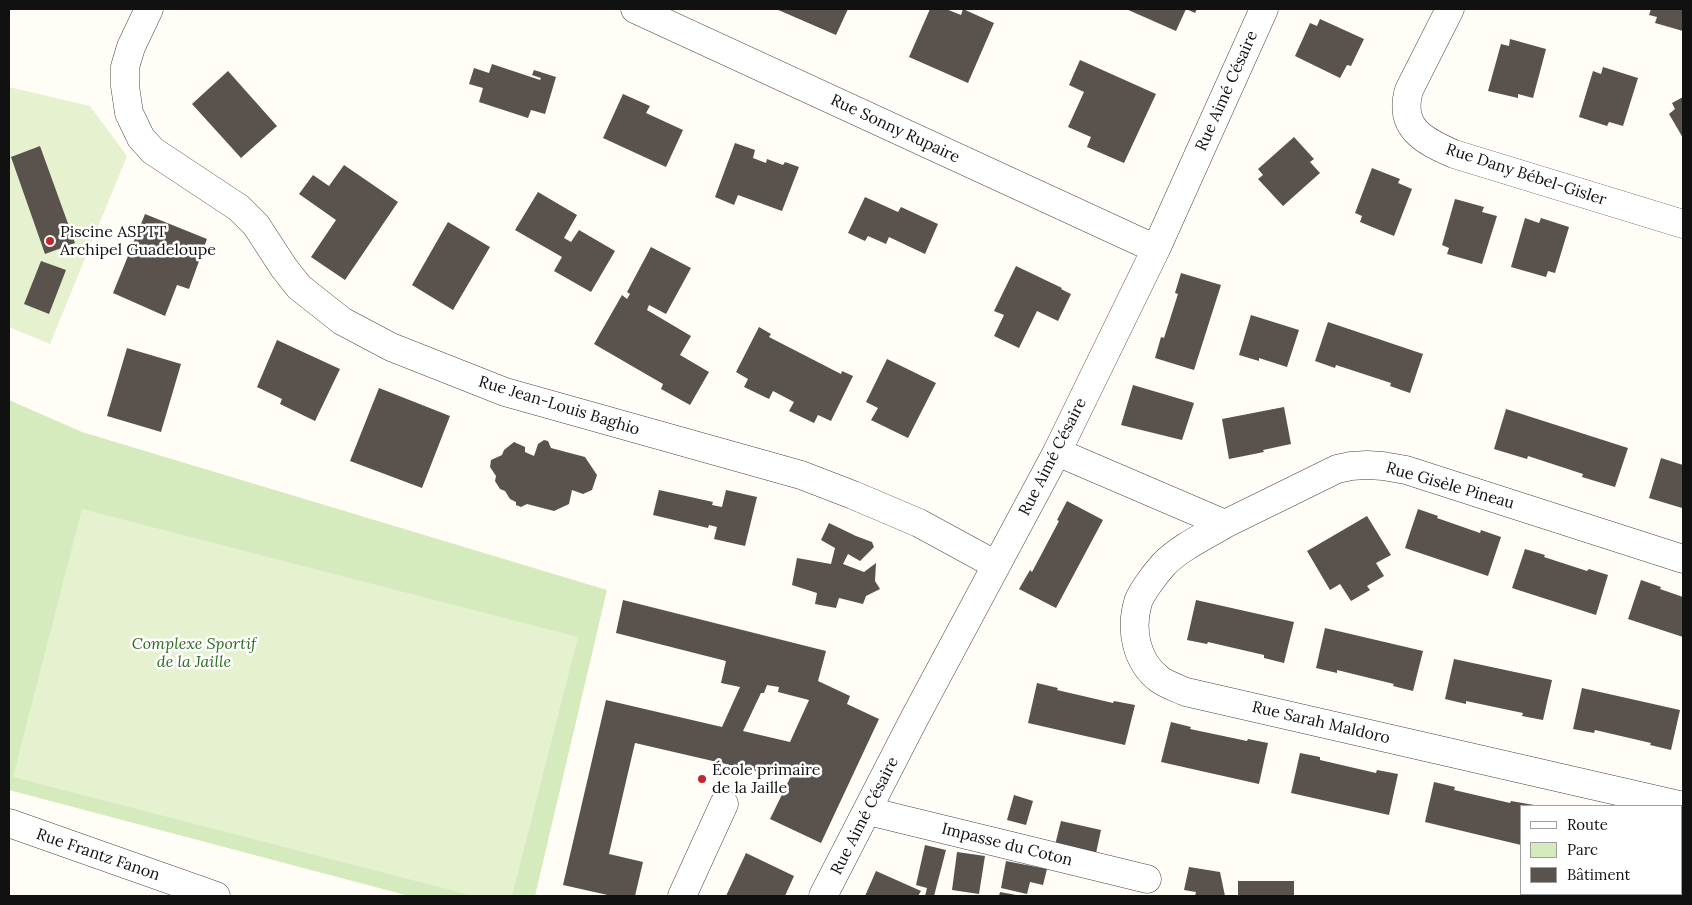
<!DOCTYPE html>
<html>
<head>
<meta charset="utf-8">
<style>
  body { margin:0 }
  #map { position:relative; width:1692px; height:905px; overflow:hidden; background:#fffdf5; font-family:Lora,serif }
  canvas { display:block }
  .frame { position:absolute; inset:0; border:10px solid #111; pointer-events:none }
  .legend { position:absolute; left:1520px; top:805px; width:162px; height:90px; box-sizing:border-box; background:#fff; border:1px solid #a0a0a0; margin:0; padding:6px 9px; list-style:none; font-size:15px; color:#111 }
  .legend li { display:flex; align-items:center; gap:10px; height:25px }
  .legend b { width:25px; border:1px solid #a0a0a0 }
</style>
</head>
<body>
<div id="map">
<canvas width="1692" height="905"></canvas>
<div class="frame"></div>
<ul class="legend">
<li><b style="height:6px;background:#fff"></b>Route</li>
<li><b style="height:14px;background:#d5ebbd"></b>Parc</li>
<li><b style="height:14px;background:#5a524d"></b>Bâtiment</li>
</ul>
</div>
<script>
const c = document.querySelector('canvas').getContext('2d');
c.lineJoin = 'round';
function paint(path, color) { c.fillStyle = color; c.fill(path, 'evenodd'); }
function strokePath(path, color, width, dash) { c.strokeStyle = color; c.lineWidth = width; c.lineCap = dash ? 'butt' : 'round'; c.setLineDash(dash || []); c.stroke(path); }
function label(font, color, halo, rows, align = 'center') {
  c.font = font + ' Lora,serif'; c.lineWidth = 5; c.setLineDash([]); c.textBaseline = 'middle'; c.strokeStyle = halo; c.fillStyle = color; for (const [text, x, y, turn = 0] of rows) {
    c.save(); c.translate(x, y); c.rotate((+turn || 0) * Math.PI / 180); c.textAlign = isNaN(turn) ? turn : align; if (halo) c.strokeText(text, 0, 0); c.fillText(text, 0, 0); c.restore();
  }
}
const green = new Path2D(`
  M 9,400 L 82,432 L 607,590 L 535,896 L 409,896 L 9,790 Z`);
const pitch = new Path2D(`
  M 9,87 L 90,106 L 127,156 L 50,344 L 9,327 Z
  M 82,509 L 578,637 L 512,896 L 474,896 L 13,777 Z`);
const building = new Path2D(`
  M 776,9 L 848,9 L 836,35 Z
  M 930,9 L 946,9 L 961,15 L 963,9 L 994,23 L 968,83 L 909,57 Z
  M 1126,9 L 1197,9 L 1195,13 L 1186,9 L 1176,31 Z
  M 1651,9 L 1683,9 L 1683,31 L 1655,23 L 1657,17 L 1649,15 Z
  M 1320,19 L 1364,39 L 1351,66 L 1347,65 L 1340,78 L 1295,56 L 1310,23 L 1317,26 Z
  M 1510,39 L 1546,49 L 1533,98 L 1518,94 L 1518,98 L 1488,91 L 1501,44 L 1509,46 Z
  M 1080,60 L 1156,94 L 1124,163 L 1087,147 L 1091,137 L 1068,127 L 1084,92 L 1069,85 Z
  M 492,64 L 540,80 L 541,78 L 532,75 L 534,70 L 556,77 L 545,114 L 531,110 L 528,118 L 479,102 L 483,88 L 469,84 L 474,68 L 489,73 Z
  M 1603,67 L 1638,78 L 1623,126 L 1609,122 L 1607,126 L 1579,117 L 1593,71 L 1601,74 Z
  M 228,71 L 277,126 L 241,158 L 192,104 Z
  M 623,94 L 650,106 L 646,113 L 683,130 L 666,167 L 603,138 Z
  M 1683,97 L 1683,138 L 1669,114 L 1675,109 L 1672,103 Z
  M 1294,137 L 1314,159 L 1310,162 L 1320,173 L 1283,206 L 1258,179 L 1263,175 L 1258,169 Z
  M 735,143 L 755,150 L 753,158 L 766,163 L 767,159 L 783,165 L 785,162 L 799,167 L 782,211 L 738,195 L 734,205 L 715,197 Z
  M 40,146 L 75,243 L 45,254 L 11,157 Z
  M 344,165 L 398,202 L 345,280 L 311,257 L 336,220 L 299,194 L 313,175 L 329,186 Z
  M 1372,168 L 1400,179 L 1398,183 L 1412,189 L 1394,236 L 1360,222 L 1362,216 L 1355,213 Z
  M 538,192 L 577,215 L 564,238 L 571,242 L 579,230 L 615,251 L 591,292 L 554,271 L 562,257 L 515,230 Z
  M 865,197 L 898,212 L 901,207 L 938,224 L 925,254 L 889,237 L 886,244 L 868,236 L 865,241 L 848,233 Z
  M 1455,199 L 1484,207 L 1482,212 L 1497,216 L 1482,264 L 1447,254 L 1449,248 L 1442,245 Z
  M 145,214 L 207,239 L 189,289 L 177,285 L 165,316 L 113,293 Z
  M 1525,218 L 1539,223 L 1541,218 L 1569,227 L 1555,273 L 1548,271 L 1546,277 L 1511,267 Z
  M 448,222 L 490,247 L 453,310 L 412,285 Z
  M 651,247 L 691,268 L 666,314 L 649,305 L 647,310 L 691,336 L 680,355 L 709,372 L 690,405 L 661,389 L 663,384 L 594,344 L 622,295 L 627,299 L 630,294 L 627,292 Z
  M 41,261 L 66,270 L 49,314 L 24,304 Z
  M 1016,266 L 1062,288 L 1061,289 L 1071,294 L 1058,321 L 1037,311 L 1019,348 L 994,336 L 1004,315 L 994,311 Z
  M 1181,273 L 1221,285 L 1194,370 L 1155,358 L 1161,337 L 1164,338 L 1178,294 L 1175,293 Z
  M 1251,315 L 1299,330 L 1287,367 L 1259,358 L 1259,361 L 1239,355 Z
  M 1328,322 L 1423,354 L 1410,393 L 1390,386 L 1391,383 L 1336,365 L 1335,368 L 1315,361 Z
  M 759,327 L 771,334 L 769,337 L 841,374 L 842,371 L 853,376 L 831,421 L 818,415 L 814,423 L 789,411 L 794,402 L 773,391 L 769,399 L 744,387 L 748,379 L 736,372 Z
  M 277,340 L 340,369 L 315,421 L 280,404 L 282,399 L 257,387 Z
  M 127,348 L 181,364 L 161,432 L 107,416 Z
  M 887,359 L 936,383 L 908,438 L 871,420 L 878,408 L 866,402 Z
  M 1133,385 L 1194,403 L 1182,440 L 1121,425 Z
  M 379,388 L 450,416 L 422,488 L 350,461 Z
  M 1284,407 L 1291,444 L 1263,450 L 1264,452 L 1229,459 L 1222,419 Z
  M 1506,409 L 1628,448 L 1615,487 L 1582,477 L 1583,474 L 1528,456 L 1527,459 L 1494,449 Z
  M 544,440 L 548,441 L 551,448 L 585,457 L 597,475 L 592,490 L 583,494 L 572,490 L 569,504 L 554,511 L 527,504 L 521,507 L 516,505 L 516,502 L 510,499 L 505,491 L 500,489 L 495,481 L 496,476 L 490,467 L 491,460 L 502,455 L 504,450 L 514,442 L 525,447 L 525,452 L 534,456 L 538,444 Z
  M 1661,458 L 1683,465 L 1682,508 L 1649,498 Z
  M 659,490 L 713,502 L 712,505 L 722,507 L 726,490 L 757,497 L 745,546 L 714,539 L 717,527 L 709,525 L 708,528 L 653,515 Z
  M 1067,501 L 1103,520 L 1056,608 L 1019,589 L 1030,570 L 1032,572 L 1059,521 L 1057,520 Z
  M 1418,509 L 1438,516 L 1437,518 L 1480,533 L 1481,530 L 1501,537 L 1488,576 L 1405,548 Z
  M 1367,516 L 1391,555 L 1376,563 L 1384,576 L 1367,586 L 1370,590 L 1351,601 L 1340,584 L 1330,590 L 1307,551 Z
  M 829,523 L 856,536 L 872,542 L 874,547 L 860,561 L 848,554 L 843,564 L 864,572 L 876,563 L 875,581 L 880,589 L 866,596 L 863,604 L 839,598 L 836,608 L 815,604 L 817,593 L 792,585 L 797,558 L 831,564 L 835,548 L 821,540 Z
  M 1525,549 L 1545,555 L 1544,557 L 1587,571 L 1589,569 L 1608,575 L 1596,615 L 1512,588 Z
  M 1641,580 L 1661,587 L 1660,589 L 1683,597 L 1683,637 L 1628,619 Z
  M 623,600 L 826,651 L 818,681 L 850,696 L 847,704 L 879,719 L 821,843 L 770,819 L 794,770 L 784,768 L 782,777 L 635,743 L 609,854 L 643,862 L 635,896 L 612,896 L 563,885 L 606,700 L 722,727 L 740,687 L 721,683 L 726,661 L 616,633 ZM 767,685 L 779,687 L 778,692 L 809,700 L 790,742 L 743,731 L 761,693 L 764,693 Z
  M 1196,600 L 1294,622 L 1284,663 L 1264,658 L 1264,655 L 1208,642 L 1207,644 L 1187,640 Z
  M 1325,628 L 1423,651 L 1413,691 L 1393,686 L 1394,684 L 1337,670 L 1337,673 L 1316,668 Z
  M 1454,659 L 1552,680 L 1543,720 L 1522,716 L 1523,713 L 1466,701 L 1466,704 L 1445,699 Z
  M 1037,683 L 1058,688 L 1057,690 L 1113,703 L 1114,701 L 1135,705 L 1125,745 L 1028,723 Z
  M 1582,688 L 1680,710 L 1671,750 L 1650,745 L 1651,743 L 1595,730 L 1594,733 L 1573,729 Z
  M 1171,722 L 1191,727 L 1190,729 L 1247,741 L 1248,739 L 1268,743 L 1259,784 L 1161,762 Z
  M 1300,753 L 1320,757 L 1320,760 L 1376,773 L 1377,770 L 1398,774 L 1389,815 L 1291,793 Z
  M 1434,782 L 1455,787 L 1454,790 L 1510,803 L 1511,801 L 1534,805 L 1521,806 L 1521,845 L 1425,822 Z
  M 1014,795 L 1033,801 L 1026,825 L 1007,820 Z
  M 1061,821 L 1101,830 L 1095,858 L 1054,849 Z
  M 925,845 L 946,850 L 934,896 L 925,896 L 927,888 L 916,885 Z
  M 957,852 L 985,856 L 979,894 L 952,890 Z
  M 746,853 L 794,876 L 785,896 L 726,896 Z
  M 1006,861 L 1047,869 L 1043,885 L 1030,882 L 1027,894 L 1001,888 Z
  M 1189,867 L 1220,872 L 1225,896 L 1195,896 L 1196,892 L 1184,890 Z
  M 876,871 L 921,891 L 918,896 L 865,896 Z
  M 1238,881 L 1294,881 L 1294,896 L 1238,896 Z
  M 1000,892 L 1016,895 L 1016,896 L 999,896 Z`);
const minor = new Path2D(`
  M 149,9 L 131,47 L 125,67 L 125,86 L 129,113 L 141,138 L 153,151 L 239,208 L 256,225 L 284,268 L 299,287 L 342,321 L 391,347 L 505,392 L 801,475 L 853,495 L 919,523 L 996,565
  M 635,9 L 1156,249
  M 1450,9 L 1409,90 C 1398,128 1424,141 1454,154 L 1683,224
  M 1057,452 L 1225,524 L 1337,469 L 1351,466 L 1367,465 L 1383,466 L 1406,470 L 1683,559
  M 1225,524 C 1205,536 1181,547 1164,564 C 1156,573 1142,591 1138,602 C 1130,630 1136,661 1159,679 C 1167,685 1177,688 1186,692 L 1683,806
  M 868,811 L 1147,879
  M 9,823 L 216,896
  M 682,896 L 724,804
  M 823,896 L 914,719 L 1057,452 L 1156,249 L 1264,9`);
const markers = [
  [50,241,5,"#c4262e"],
  [702,779,5,"#c4262e"]
];
const streetNames = [
  ["Rue Aimé Césaire",1227,91,-66],
  ["Rue Sonny Rupaire",895,129,25],
  ["Rue Dany Bébel-Gisler",1526,175,18],
  ["Rue Jean-Louis Baghio",559,406,17],
  ["Rue Aimé Césaire",1053,457,-63],
  ["Rue Gisèle Pineau",1450,486,16],
  ["Rue Sarah Maldoro",1321,723,13],
  ["Rue Aimé Césaire",865,816,-63],
  ["Impasse du Coton",1007,845,14],
  ["Rue Frantz Fanon",98,855,19]
];
const poiNames = [
  ["Piscine ASPTT",60,232],
  ["Archipel Guadeloupe",60,250],
  ["École primaire",712,770],
  ["de la Jaille",712,788]
];
const parkNames = [
  ["Complexe Sportif",194,644],
  ["de la Jaille",194,662]
];
paint(green, '#d5ebbd');
paint(pitch, '#e6f2cf');
paint(building, '#5a524d');
strokePath(minor, '#444', 29);
strokePath(minor, '#fff', 28);
for (const [x, y, r, color] of markers) { const dot = new Path2D(); dot.arc(x, y, r, 0, 2 * Math.PI); c.fillStyle = color; c.fill(dot); strokePath(dot, '#fff', 2); }
label('16px', '#111', '#fff', streetNames);
label('16px', '#111', '#fff', poiNames, 'left');
label('italic 16px', '#2f6b1f', '#fff', parkNames);
</script>
</body>
</html>
